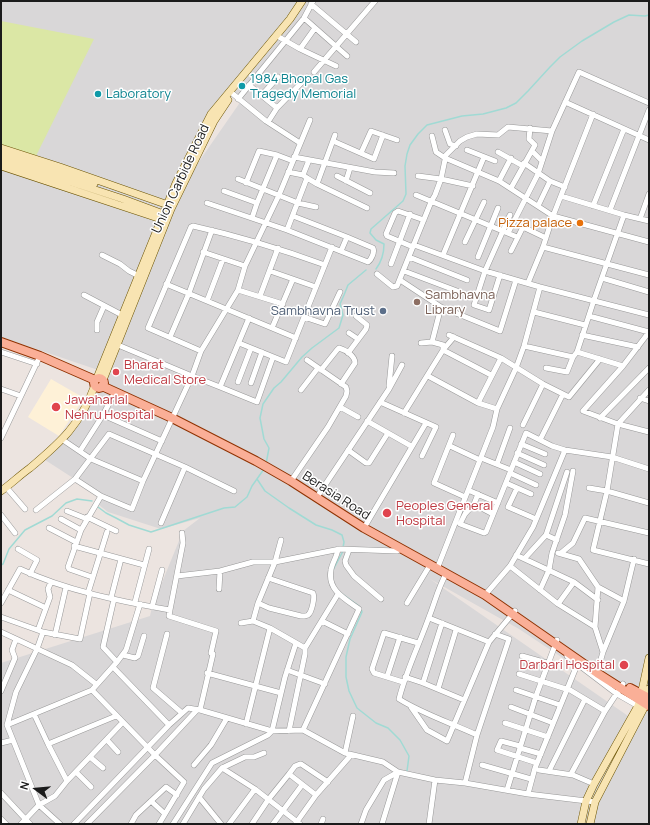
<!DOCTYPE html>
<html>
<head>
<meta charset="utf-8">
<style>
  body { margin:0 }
  #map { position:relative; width:650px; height:825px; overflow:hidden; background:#ece4e0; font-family:Manrope,sans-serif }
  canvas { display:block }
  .frame { position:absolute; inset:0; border:2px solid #1b1b1b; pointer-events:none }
  .north { position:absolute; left:16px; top:769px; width:40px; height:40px; -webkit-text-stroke:3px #fff; paint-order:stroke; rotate:286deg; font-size:11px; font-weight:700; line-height:16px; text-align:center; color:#1b1b1b }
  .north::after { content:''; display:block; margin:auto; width:14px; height:18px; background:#1b1b1b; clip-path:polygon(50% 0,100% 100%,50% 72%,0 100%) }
</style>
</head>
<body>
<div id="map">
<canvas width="650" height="825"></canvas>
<div class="frame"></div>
<div class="north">N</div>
</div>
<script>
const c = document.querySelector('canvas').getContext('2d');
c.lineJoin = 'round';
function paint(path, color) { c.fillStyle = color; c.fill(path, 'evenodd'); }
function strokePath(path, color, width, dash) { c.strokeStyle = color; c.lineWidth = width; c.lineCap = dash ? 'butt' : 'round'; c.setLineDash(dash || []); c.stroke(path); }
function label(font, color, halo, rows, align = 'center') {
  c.font = font + ' Manrope,sans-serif'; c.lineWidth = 3; c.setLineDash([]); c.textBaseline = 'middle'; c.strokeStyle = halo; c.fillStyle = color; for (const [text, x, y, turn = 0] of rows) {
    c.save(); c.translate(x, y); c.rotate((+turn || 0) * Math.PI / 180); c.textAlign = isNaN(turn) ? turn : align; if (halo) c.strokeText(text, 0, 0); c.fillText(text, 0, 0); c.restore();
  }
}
const residential = new Path2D(`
  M 1,1 L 301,1 L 217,106 L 164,212 L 241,101 L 233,94 L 306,1 L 649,1 L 649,824 L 1,824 L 1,663 L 150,616 L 152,607 L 183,531 L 200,518 L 161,529 L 108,512 L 99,505 L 101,496 L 42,458 L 79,423 L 97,391 L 99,392 L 96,390 L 159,223 L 98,370 L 1,337 ZM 430,579 L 519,629 L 617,694 L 631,692 L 641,698 L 631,718 Z`);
const education = new Path2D(`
  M 51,379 L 84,398 L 59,436 L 28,417 Z`);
const grass = new Path2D(`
  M 1,21 L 94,39 L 36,156 L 1,144 Z`);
const stream = new Path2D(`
  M 376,269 C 382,261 384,254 384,244 L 376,240 L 370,233 L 371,229 L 403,201 L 406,194 L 405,166 L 407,154 L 410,145 L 418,134 L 427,125 L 462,116 L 483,114 L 506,108 L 516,103 L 528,91 L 550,67 L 560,57 L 582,41 L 614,22 L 629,15 L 645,16 L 649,15
  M 266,464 L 269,448 L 264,439 L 260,418 L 263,404 L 274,388 L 281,382 L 302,357 L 312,348 L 339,328 L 343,315 L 340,304 L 344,295 L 348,285 L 366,270
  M 257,479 L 265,491 L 289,508 L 316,525 L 332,530 L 342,535 L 344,542 L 342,553 L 333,570
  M 98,507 L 106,513 L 116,518 L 129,525 L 151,532 L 224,508 L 235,507 L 247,497 L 252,486 L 264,469
  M 1,565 L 3,564 L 9,549 L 25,530 L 52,516 L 66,503 L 77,499 L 92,501
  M 341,593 L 359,606
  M 361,609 L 362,612 L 350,639 L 346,657 L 346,677 L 349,691 L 357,708 L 376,723 L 388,728 L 400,740 L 409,756 L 407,771`);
const street = new Path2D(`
  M 311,4 L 356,42
  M 304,18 L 347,56
  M 279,37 L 300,49 L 336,66
  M 300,49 L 315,28
  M 314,72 L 375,1
  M 249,85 L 277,108
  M 233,94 L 266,121 L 300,143
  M 262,95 L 278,77
  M 238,99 L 304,18 L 313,1
  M 565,102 L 649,140
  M 268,122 L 277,108 L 307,77
  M 445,130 L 450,144 L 456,146
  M 335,135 L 317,184 L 367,208
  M 432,136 L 436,152 L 445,158 L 499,181 L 553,216 L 649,242
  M 333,141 L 374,159 L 383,135
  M 467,150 L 495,161
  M 532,151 L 541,160
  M 498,152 L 523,166
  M 361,153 L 371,131 L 397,140
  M 294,157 L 375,172 L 394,173
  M 524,163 L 550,181 L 565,187
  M 288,172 L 303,175
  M 337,176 L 370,193
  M 418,176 L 441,179 L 473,186
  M 307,178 L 317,184
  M 238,179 L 298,203 L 316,207
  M 346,181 L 350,168
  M 499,181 L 511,158
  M 246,183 L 259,151 L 277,155 L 293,161
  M 511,188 L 535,145 L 529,139 L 530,128
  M 224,191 L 257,203
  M 416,195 L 517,237
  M 561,196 L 624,215 L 649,221
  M 207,203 L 287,230 L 368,262 C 371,260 375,252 373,248 L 347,237 L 293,216
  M 538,206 L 550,181
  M 593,206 L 624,129
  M 610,210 L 649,110
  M 252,218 L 257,203 L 277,155
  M 640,219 L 649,194
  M 287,230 L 307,178 L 303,175 L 309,160
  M 508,233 L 538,174 L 552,131 L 579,72 L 649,103
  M 465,242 L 484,202
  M 414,245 L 485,271 L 540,287 L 649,315
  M 413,247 L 387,236 L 386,234 L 395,213 L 398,211 L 424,220
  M 543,247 L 649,275
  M 341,251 L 347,237
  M 511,251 L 523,227 L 546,238
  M 203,252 L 245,266
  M 102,255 L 120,264 L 129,271 L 139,276
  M 443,255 L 484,157
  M 409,257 L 467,280
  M 478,257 L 498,208
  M 391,264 L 410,214
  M 270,271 L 316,287
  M 404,271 L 457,291
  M 377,274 L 393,287 L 397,286 L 431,202 L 435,195 L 441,179 L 446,155 L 460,141 L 467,137 L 477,134 L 498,135 L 508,127 L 552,131
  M 500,275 L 489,310 L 474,305 L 485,271 L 510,215
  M 602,278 L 649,292
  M 400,280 L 441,307 L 500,331 L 516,280
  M 528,283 L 543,247 L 553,216 L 593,114
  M 166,284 L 296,338
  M 238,290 L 283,304
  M 84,295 L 122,315
  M 260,296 L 278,248
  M 207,301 L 223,259
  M 534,312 L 585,325
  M 589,316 L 649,332
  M 304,317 L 325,324 L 340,292
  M 272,328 L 293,279
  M 97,330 L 97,322 L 104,306
  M 649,332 L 623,366 L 583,411 L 618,424 L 649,432
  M 349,333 L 358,339
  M 449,335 L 501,358 L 543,384 L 569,397 L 600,359
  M 582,335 L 638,347
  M 170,337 L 189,293 L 212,230
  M 432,342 L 441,307
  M 239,343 L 286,362 L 332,247
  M 421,343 L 432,342 L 443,345 L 443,350 L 491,375
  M 118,345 L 192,376 L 220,387 L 249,318
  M 524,346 L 573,357
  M 201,351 L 148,328 L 191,227 L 193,226 C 238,236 281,249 325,265
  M 1,352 L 37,364
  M 577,352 L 623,366
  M 348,353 L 366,329 L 367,325 L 356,316
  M 546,368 L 567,372 L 573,357 L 577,352 L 594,300 L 624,215
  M 321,370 L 337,350 L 339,348 C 346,350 355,356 355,363 L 341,384
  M 428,376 L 478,403 L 497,409
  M 238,382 L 251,348
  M 251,383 L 262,352
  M 389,386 L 392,356
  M 220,387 L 257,402 L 273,357
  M 1,389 L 21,396
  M 301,390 L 318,368
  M 649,390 L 618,424 L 607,491 L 593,550 L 649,564
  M 640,398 L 649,401
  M 380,402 L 436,427 L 422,456
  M 478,403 L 501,358
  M 340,407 L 358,417
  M 404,413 L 443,350 L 454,337
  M 103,415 L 162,441
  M 600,418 L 649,368
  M 367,421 L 411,446
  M 523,425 L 543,384
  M 453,435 L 434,483 L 465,497
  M 1,438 L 40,356
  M 63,440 L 91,459 L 143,481
  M 540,440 L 563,394
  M 521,444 L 545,454
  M 450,446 L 480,460 L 493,427 L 497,409 L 516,368 L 524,346 L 540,287
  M 348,450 L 366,463 L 369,463 L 388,433
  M 80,451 L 103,415 L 115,392
  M 517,453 L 544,465
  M 481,458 L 511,470
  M 514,462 L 540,474
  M 497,464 L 510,428
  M 510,473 L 536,485
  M 75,479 L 101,496 L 132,509 L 143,481 L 192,376 L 201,351 L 238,290 L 245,266 L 279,195 L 310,120
  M 291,481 L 328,427 L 346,396 L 347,391 L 346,387 L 307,360
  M 506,483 L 531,494
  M 6,487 L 25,509
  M 517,488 L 508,507 L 536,519
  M 589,488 L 607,491 L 649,503
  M 468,490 L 498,503
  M 478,494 L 474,504 L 465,514 L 460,524 L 484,533 L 486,532 L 526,433 L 552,446 L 565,450 L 612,457 L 649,469
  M 317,497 L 389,389 L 402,365
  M 474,504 L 493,514
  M 36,510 L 75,479 L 109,434 L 185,467 L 234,491
  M 67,511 L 87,519
  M 1,515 L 15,533
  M 87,517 L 116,531
  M 61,519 L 81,530
  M 161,523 L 185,467
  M 49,528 L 76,542
  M 364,528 L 426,423
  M 546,535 L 557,540
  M 281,540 L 275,562 L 258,603 L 253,621 L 270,628 L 305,648
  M 74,546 L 144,565
  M 18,549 L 37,560 L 30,574
  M 349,550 L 345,561 L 346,565 L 354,576 L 381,599
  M 558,553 L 579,559 L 598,587 L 624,601
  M 561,553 L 573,543 L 585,518 L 649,533
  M 516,555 L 574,582 L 598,600
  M 525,558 L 546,535 L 567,472
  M 510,566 L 558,604 L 595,627
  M 437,569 L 480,460
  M 446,574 C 438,588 435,602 429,617 C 419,645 406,671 399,699 C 423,714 451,723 477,735
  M 177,576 L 220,571 L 253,562 L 275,562 L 340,549 L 397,551 L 401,549
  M 92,577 L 69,569 L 68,567 L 81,530 L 101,496
  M 598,587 L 595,627 L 603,652
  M 219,589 L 220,571
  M 8,590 L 46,608
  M 540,590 L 549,570 L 552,553 L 565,515 L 573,471
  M 88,593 L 107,532
  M 485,595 L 510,566 L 533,527 L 565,450
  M 111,598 L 121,559
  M 114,599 L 103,647 L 117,662
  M 135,602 L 149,549
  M 1,603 L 20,569 C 67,591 119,601 170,610 L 183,543 L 182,533
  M 258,603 L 269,608 L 301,616 C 302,616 307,616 308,615 C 312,612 315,597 313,593 L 268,578
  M 407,603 L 430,565
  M 558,604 L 574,582
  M 152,607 L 162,570
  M 170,610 L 169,616 L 216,631 L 211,653 L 213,654 L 200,710
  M 1,617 L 43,632 L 80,639 L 90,593
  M 429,618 L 489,642
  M 322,621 L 348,634
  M 241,623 L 253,621
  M 38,630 L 50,597 L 48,589 L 51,582
  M 1,632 L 72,665 L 96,684
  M 43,632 L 37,649 L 16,692 L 7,725 L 39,805 L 60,824
  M 167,634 L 153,688 L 182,713
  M 55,635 L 66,587
  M 123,655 L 135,658 L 138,656 L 144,636
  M 522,656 L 547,663
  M 567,656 L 617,694 L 638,706
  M 113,667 L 169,725
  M 287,670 L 325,684
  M 207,673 L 281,693
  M 597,673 L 603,652 L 624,601 L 634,559
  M 519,674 L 566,689
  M 387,677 L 400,637
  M 405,677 L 423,683 L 464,700
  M 403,682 L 374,673 L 372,669 L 384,633 L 418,643
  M 423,683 L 442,623
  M 438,689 L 456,630
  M 92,690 L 155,755 L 184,782 L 159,824
  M 516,690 L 560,705
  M 570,690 L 605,711
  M 1,691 L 15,658 L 12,650 L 16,639
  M 411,707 L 427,730 L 447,741 L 489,642 L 515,611
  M 511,707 L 553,723
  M 34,714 L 48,744 L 67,781
  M 505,723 L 548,737
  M 246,724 L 270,628
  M 7,725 L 92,690 L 117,662 L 126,650 L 140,604
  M 303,730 L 359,609 C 345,599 327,590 331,570 C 332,563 337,557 338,549
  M 289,731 L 305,654 L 305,648 L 338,594
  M 107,740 L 118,752
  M 1,743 L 13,740
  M 48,744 L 116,716
  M 520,746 L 501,741 L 497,750 L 537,763
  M 520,748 L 541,754
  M 345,753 L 353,716
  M 90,757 L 103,768
  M 194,765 L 211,745 L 227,718
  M 482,765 L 531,779
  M 222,768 L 255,789 L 300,824
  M 539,770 L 573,775 L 594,784
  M 549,771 L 585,699
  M 76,772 L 91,787
  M 571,774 L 605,711 L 623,684
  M 465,783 L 477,735 L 509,639 L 495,634
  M 507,790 L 536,696 L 557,640
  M 1,793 L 30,824
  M 528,794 L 535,768 L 577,665
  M 316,795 L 289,774 L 295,766 L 300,764 L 301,764 L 328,782
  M 199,797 L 221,824
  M 151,801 L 165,814
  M 1,819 L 6,824
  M 296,823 L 316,795 L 351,755
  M 21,824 L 39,805 L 55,796 L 67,781 L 123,722
  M 74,824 L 169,725 L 188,708 L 200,710 L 272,731 L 303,730 L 345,753 L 383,762 L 398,772 L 435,780 L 465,783 L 528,794 L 595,802
  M 87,824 L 155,755 L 197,710
  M 131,824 L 136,815 L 166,787 L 177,795
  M 173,824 L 212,763 L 268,735 L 272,731 L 285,677 L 296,643
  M 183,824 L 204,789 L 222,768 L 245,757 L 254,757 L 264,753
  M 229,824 L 255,789
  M 252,824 L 268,800 L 289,774
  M 273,824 L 302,785
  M 321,824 L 323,819
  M 361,824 L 366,810 L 384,780 L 398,772
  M 382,824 L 398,772
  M 429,824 L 435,780`);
const secondary = new Path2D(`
  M 1,148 L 60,167 L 171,206
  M 1,153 L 94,184
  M 1,159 L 123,199 L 166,215
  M 1,166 L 164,220
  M 97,378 L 176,183 L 211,114 L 290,19 L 302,1
  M 103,380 L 171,209 L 214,121 L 228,100
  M 1,491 C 11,484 20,475 30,468 C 61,442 81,424 95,385
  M 581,824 L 586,801 L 594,784 L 638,706 L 641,695 L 649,658
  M 590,824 L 595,802 L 646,704 L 649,689`);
const primary = new Path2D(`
  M 1,342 L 40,356 L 95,380
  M94 383a5 5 0 1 1 10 0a5 5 0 1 1-10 0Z
  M 102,386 L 172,418 L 256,461 L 291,481 L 364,528 L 485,595 L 597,673 L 649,706
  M 630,688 L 649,698`);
const markers = [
  [242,86,4,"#0f9aa8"],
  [98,94,4,"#0f9aa8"],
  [580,223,4,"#e8710a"],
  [417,302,4,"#8d6e63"],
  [383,311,4,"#5c6f8a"],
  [116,372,4,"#e0444e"],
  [56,407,5,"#e0444e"],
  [387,513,5,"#e0444e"],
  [624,665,5,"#e0444e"]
];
const cultureNames = [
  ["1984 Bhopal Gas",250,79],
  ["Tragedy Memorial",250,94],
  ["Laboratory",106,94]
];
const streetNames = [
  ["Union Carbide Road",181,179,-65],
  ["Berasia Road",336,496,33]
];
const foodNames = [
  ["Pizza palace",572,223]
];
const educationNames = [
  ["Sambhavna",425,295],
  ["Library",425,310]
];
const serviceNames = [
  ["Sambhavna Trust",375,311]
];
const healthNames = [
  ["Bharat",124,365],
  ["Medical Store",124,380],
  ["Jawaharlal",65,400],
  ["Nehru Hospital",65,415],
  ["Peoples General",396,506],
  ["Hospital",396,521],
  ["Darbari Hospital",615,665,"right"]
];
paint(residential, '#d9d7d8');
paint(education, '#fef1d7');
paint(grass, '#dbe7a5');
strokePath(stream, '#a0dad4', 1.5);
strokePath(street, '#989898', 6);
strokePath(secondary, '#6d5606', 8);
strokePath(primary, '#8f3202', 10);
strokePath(street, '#fff', 5);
strokePath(secondary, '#f8e4b2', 7);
strokePath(primary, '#faaf97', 8);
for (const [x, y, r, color] of markers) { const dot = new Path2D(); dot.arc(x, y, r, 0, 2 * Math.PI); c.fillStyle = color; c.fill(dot); strokePath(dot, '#fff', 1.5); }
label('13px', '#0d838f', '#fff', cultureNames, 'left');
label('13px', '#1b1b1b', '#fff', streetNames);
label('13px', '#c56008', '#fff', foodNames, 'right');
label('13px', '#785e54', '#fff', educationNames, 'left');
label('13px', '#4e5e75', '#fff', serviceNames, 'right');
label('13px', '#be3a42', '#fff', healthNames, 'left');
</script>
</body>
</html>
